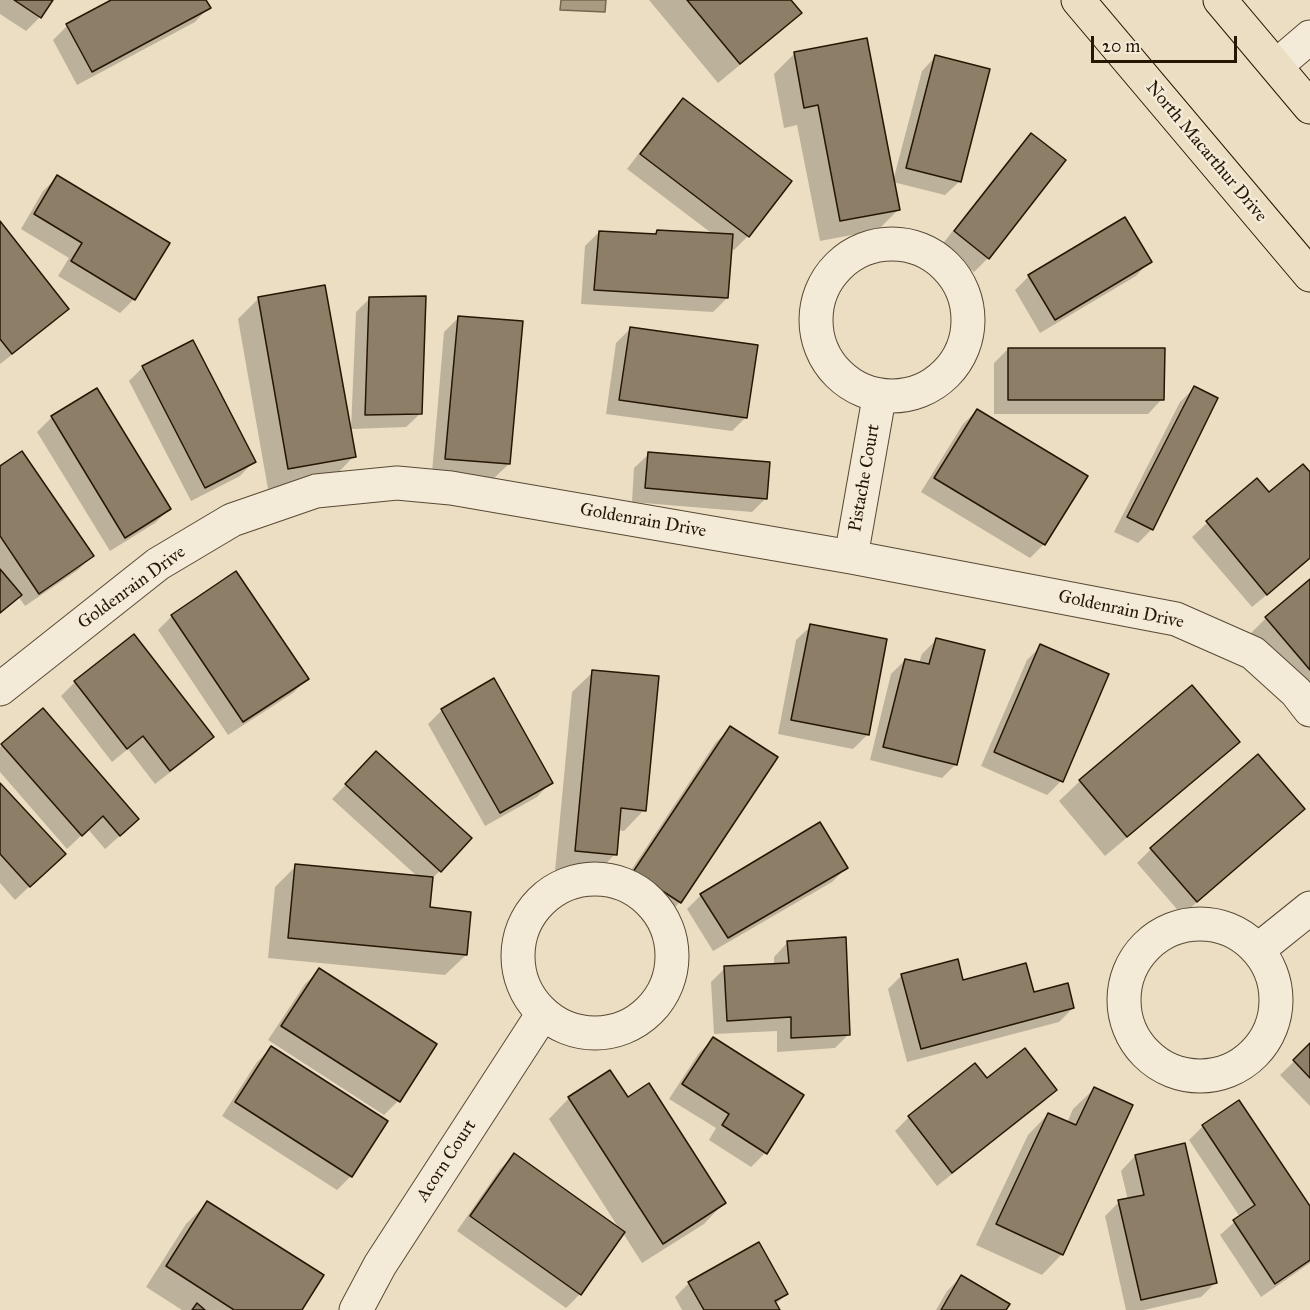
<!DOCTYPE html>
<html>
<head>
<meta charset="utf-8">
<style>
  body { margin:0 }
  #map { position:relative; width:1310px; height:1310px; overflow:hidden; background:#ecdec2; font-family:"IM FELL Great Primer",serif }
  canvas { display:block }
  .scale { position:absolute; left:1091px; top:36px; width:146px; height:27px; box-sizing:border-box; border:3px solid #261705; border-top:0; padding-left:8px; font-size:18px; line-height:21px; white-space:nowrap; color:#261705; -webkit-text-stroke:4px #f3ead7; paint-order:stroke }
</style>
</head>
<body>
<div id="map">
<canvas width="1310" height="1310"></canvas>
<div class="scale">20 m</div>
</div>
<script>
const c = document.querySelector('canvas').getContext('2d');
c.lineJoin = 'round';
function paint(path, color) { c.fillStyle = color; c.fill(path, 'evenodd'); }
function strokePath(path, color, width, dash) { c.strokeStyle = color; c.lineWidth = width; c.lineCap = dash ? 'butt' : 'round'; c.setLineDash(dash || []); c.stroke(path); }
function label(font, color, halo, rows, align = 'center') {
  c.font = font + ' "IM FELL Great Primer",serif'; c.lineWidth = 5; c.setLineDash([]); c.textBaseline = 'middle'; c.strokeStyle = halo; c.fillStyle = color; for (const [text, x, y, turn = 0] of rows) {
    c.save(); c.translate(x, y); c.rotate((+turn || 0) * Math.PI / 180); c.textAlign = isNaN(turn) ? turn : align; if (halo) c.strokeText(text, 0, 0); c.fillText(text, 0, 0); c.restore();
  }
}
const water = new Path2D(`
  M 561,0 L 606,0 L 605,12 L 560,10 Z`);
const shadow = new Path2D(`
  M 0,0 L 51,0 L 40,17 L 26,31 L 0,14 Z
  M 114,0 L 205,0 L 209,7 L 195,22 L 77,85 L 53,40 L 67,26 Z
  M 649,0 L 789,0 L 800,13 L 779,33 L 718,83 Z
  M 866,40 L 893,181 L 922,71 L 936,56 L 960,181 L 945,195 L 893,182 L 899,209 L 878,230 L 820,241 L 797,125 L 784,128 L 774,74 L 794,54 Z
  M 683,100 L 790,182 L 748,236 L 734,250 L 730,247 L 727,298 L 713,312 L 581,304 L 585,246 L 599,232 L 653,236 L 657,231 L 714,235 L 627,169 L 669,114 Z
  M 1031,135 L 1064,161 L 988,258 L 974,272 L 941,246 L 1017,149 Z
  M 57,177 L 134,299 L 120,313 L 58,276 L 69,258 L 21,229 L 43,191 Z
  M 0,224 L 67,309 L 53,323 L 0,364 Z
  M 1150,261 L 1136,276 L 1040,333 L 1015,290 L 1029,276 Z
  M 259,298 L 354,456 L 334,477 L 268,489 L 238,319 Z
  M 370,298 L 421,413 L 406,427 L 351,429 L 356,312 Z
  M 458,318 L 509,464 L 494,478 L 432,473 L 444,332 Z
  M 631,328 L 746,417 L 732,431 L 606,414 L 616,343 Z
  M 1008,349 L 1162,399 L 1148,414 L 994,414 L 994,363 Z
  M 143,367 L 254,461 L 240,476 L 191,501 L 129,381 Z
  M 1194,388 L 1152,529 L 1138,543 L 1114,532 L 1180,402 Z
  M 97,390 L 169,509 L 155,523 L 110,551 L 37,432 L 52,417 Z
  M 977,410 L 1044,544 L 1030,558 L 921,492 L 963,424 Z
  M 649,454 L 766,498 L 752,512 L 632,502 L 634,468 Z
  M 0,468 L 92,556 L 78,570 L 25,606 L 18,596 L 0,614 Z
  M 1310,475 L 1310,559 L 1252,607 L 1192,537 L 1207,523 L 1257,480 L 1269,495 Z
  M 235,573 L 307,679 L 293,693 L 228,735 L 158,630 L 172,616 Z
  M 1310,581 L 1310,708 L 1246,638 L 1266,618 Z
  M 811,626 L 867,735 L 853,749 L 778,734 L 796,640 Z
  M 936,640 L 956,764 L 942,778 L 870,760 L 891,674 L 905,660 L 919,663 L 922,654 Z
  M 1041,646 L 1061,781 L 1047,795 L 981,766 L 1027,660 Z
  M 593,672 L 644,810 L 624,831 L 617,830 L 615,854 L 595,875 L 555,871 L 572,692 Z
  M 75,682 L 212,737 L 198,751 L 155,784 L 128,749 L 112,762 L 61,696 Z
  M 43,710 L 123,833 L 105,849 L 88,829 L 67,849 L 0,772 L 0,747 Z
  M 442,710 L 551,782 L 537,797 L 485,826 L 428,724 Z
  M 731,728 L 680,902 L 666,916 L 620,887 L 716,742 Z
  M 1238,742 L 1217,762 L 1105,856 L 1059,801 L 1080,781 Z
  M 363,767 L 440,871 L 431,879 L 428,909 L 466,955 L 445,975 L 268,958 L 275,887 L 296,866 L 418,877 L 332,799 Z
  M 0,785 L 49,868 L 15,900 L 0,883 Z
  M 1289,823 L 1182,915 L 1137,863 L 1151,849 Z
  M 846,868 L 832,882 L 713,951 L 687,909 L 701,895 Z
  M 788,942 L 849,1034 L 835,1048 L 777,1052 L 777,1031 L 714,1034 L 711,982 L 725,968 L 774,965 L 774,957 Z
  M 319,970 L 398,1101 L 384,1115 L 268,1040 L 305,984 Z
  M 902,975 L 962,982 L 1033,994 L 1073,1008 L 1059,1022 L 907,1062 L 888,989 Z
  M 713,1039 L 765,1153 L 751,1167 L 709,1140 L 716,1128 L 669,1099 L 699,1053 Z
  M 1310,1046 L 1310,1106 L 1280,1075 Z
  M 271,1048 L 351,1176 L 337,1190 L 222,1116 L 257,1062 Z
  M 975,1065 L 987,1080 L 1056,1090 L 1041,1104 L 937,1186 L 895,1131 L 909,1117 Z
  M 1094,1089 L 1062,1254 L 1042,1275 L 976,1245 L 1028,1135 L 1048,1114 L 1067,1123 L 1073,1109 Z
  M 569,1098 L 627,1099 L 724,1203 L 704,1224 L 642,1263 L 623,1233 L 580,1294 L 566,1308 L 457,1231 L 500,1169 L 514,1155 L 620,1230 L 549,1119 Z
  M 1239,1102 L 1310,1208 L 1310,1263 L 1261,1297 L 1220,1235 L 1240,1217 L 1189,1140 L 1203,1126 Z
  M 1135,1156 L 1215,1283 L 1201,1297 L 1144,1310 L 1126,1310 L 1105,1216 L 1119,1202 L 1128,1200 L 1121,1171 Z
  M 207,1203 L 300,1310 L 182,1310 L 146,1287 L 186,1224 Z
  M 961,1277 L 1005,1310 L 936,1310 L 947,1291 Z
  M 689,1283 L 786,1294 L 775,1305 L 778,1310 L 682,1310 L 675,1297 Z`);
const building = new Path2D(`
  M 14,0 L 53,0 L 41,18 Z
  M 111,0 L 206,0 L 211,8 L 92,72 L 66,24 Z
  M 687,0 L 791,0 L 802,13 L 740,64 Z
  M 867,38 L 900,210 L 840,221 L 818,105 L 804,108 L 794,52 Z
  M 935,55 L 990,69 L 961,182 L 906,168 Z
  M 683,98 L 792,181 L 749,237 L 640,154 Z
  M 1031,133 L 1066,160 L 989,259 L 954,231 Z
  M 57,175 L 170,243 L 135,300 L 71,261 L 82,243 L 34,214 Z
  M 1125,217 L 1152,262 L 1055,320 L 1028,275 Z
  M 0,221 L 69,309 L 12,354 L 0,339 Z
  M 657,230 L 733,234 L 728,298 L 594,290 L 599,231 L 656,234 Z
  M 325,285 L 356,457 L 288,469 L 258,297 Z
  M 426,296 L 422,414 L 365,415 L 369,297 Z
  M 458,316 L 523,321 L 510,464 L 445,459 Z
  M 630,327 L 758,345 L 747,418 L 619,400 Z
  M 193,340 L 256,462 L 205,488 L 142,366 Z
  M 1008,348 L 1165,348 L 1164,400 L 1008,400 Z
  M 1194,386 L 1218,398 L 1153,530 L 1127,517 Z
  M 97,388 L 171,509 L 125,538 L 51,416 Z
  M 977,409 L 1088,476 L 1045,545 L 934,478 Z
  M 22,451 L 94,556 L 39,594 L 0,536 L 0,466 Z
  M 648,452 L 770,462 L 767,499 L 645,488 Z
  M 1303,464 L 1310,472 L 1310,558 L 1267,595 L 1206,521 L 1257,478 L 1269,492 Z
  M 0,569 L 22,595 L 0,613 Z
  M 236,571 L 309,679 L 243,722 L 171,615 Z
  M 1310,579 L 1310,670 L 1265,617 Z
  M 810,624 L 887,639 L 869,735 L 791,720 Z
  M 134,634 L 214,737 L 170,771 L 143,736 L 127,749 L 74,681 Z
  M 936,638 L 985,650 L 957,765 L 883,747 L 905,659 L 929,664 Z
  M 1040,644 L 1109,674 L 1063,782 L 994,752 Z
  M 592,670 L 659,676 L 646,811 L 621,808 L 617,855 L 575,851 Z
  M 494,678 L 553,783 L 500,813 L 441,709 Z
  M 1192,685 L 1240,742 L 1127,837 L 1079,780 Z
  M 43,708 L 139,819 L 120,836 L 103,816 L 82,836 L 1,744 Z
  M 730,726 L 778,757 L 681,903 L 633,872 Z
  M 376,751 L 472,838 L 441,872 L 345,784 Z
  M 1258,754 L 1305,809 L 1197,902 L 1150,848 Z
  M 0,783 L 66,854 L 30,887 L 0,854 Z
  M 820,822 L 848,868 L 728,938 L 700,894 Z
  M 295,864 L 433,877 L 430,907 L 471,912 L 467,955 L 288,938 Z
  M 846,937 L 850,1035 L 791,1038 L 791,1017 L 727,1021 L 724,966 L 789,963 L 787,941 Z
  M 958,959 L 963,980 L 1026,963 L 1034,992 L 1068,983 L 1074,1008 L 921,1049 L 901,974 Z
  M 319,968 L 437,1044 L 400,1102 L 281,1026 Z
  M 713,1037 L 804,1095 L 767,1154 L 722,1125 L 729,1114 L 682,1084 Z
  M 1310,1043 L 1310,1078 L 1293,1060 Z
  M 271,1046 L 388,1121 L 352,1177 L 235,1102 Z
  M 1025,1048 L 1057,1090 L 952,1173 L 908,1116 L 975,1063 L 987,1078 Z
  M 610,1070 L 628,1097 L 649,1083 L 726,1203 L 663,1244 L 568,1097 Z
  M 1094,1087 L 1133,1105 L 1063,1255 L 996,1224 L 1048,1113 L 1076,1125 Z
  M 1239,1100 L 1310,1206 L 1310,1260 L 1275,1284 L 1233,1220 L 1255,1205 L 1202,1125 Z
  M 1185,1143 L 1217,1283 L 1141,1300 L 1118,1200 L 1144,1195 L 1135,1155 Z
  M 514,1153 L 625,1232 L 581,1295 L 470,1216 Z
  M 207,1201 L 324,1275 L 302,1310 L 234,1310 L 166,1266 Z
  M 759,1242 L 788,1294 L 775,1301 L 780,1310 L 704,1310 L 688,1282 Z
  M 961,1275 L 1010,1304 L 1006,1310 L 941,1310 Z
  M 197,1303 L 205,1310 L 192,1310 Z`);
const minor = new Path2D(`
  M 1276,66 L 1310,37
  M816 320a76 76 0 1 1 152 0a76 76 0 1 1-152 0Z
  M 851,557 L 879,398
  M 0,689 L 158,564 L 232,520 L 316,491 L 397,483 L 451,488 L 851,557 L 1176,619 L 1253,653 L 1296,692 L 1310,710
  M518 956a77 77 0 1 1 154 0a77 77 0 1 1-154 0Z
  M1124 1000a76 76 0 1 1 152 0a76 76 0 1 1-152 0Z
  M 1259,949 L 1310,908
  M 356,1310 L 380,1265 L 542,1015`);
const major = new Path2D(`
  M 1078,0 L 1310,275
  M 1220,0 L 1310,107`);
const streetNames = [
  ["North Macarthur Drive",1206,152,50],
  ["Pistache Court",865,478,-80],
  ["Goldenrain Drive",643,521,10],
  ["Goldenrain Drive",132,588,-36],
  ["Goldenrain Drive",1121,610,12],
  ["Acorn Court",447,1161,-57]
];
paint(water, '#a99a82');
strokePath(water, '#756650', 1.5);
paint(shadow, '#0003');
paint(building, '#8d7e67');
strokePath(building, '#261705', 1.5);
strokePath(minor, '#584934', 35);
strokePath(major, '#261705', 35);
strokePath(minor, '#f3ead7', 33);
strokePath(major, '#ecdec2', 33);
label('18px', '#261705', '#f3ead7', streetNames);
</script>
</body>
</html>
